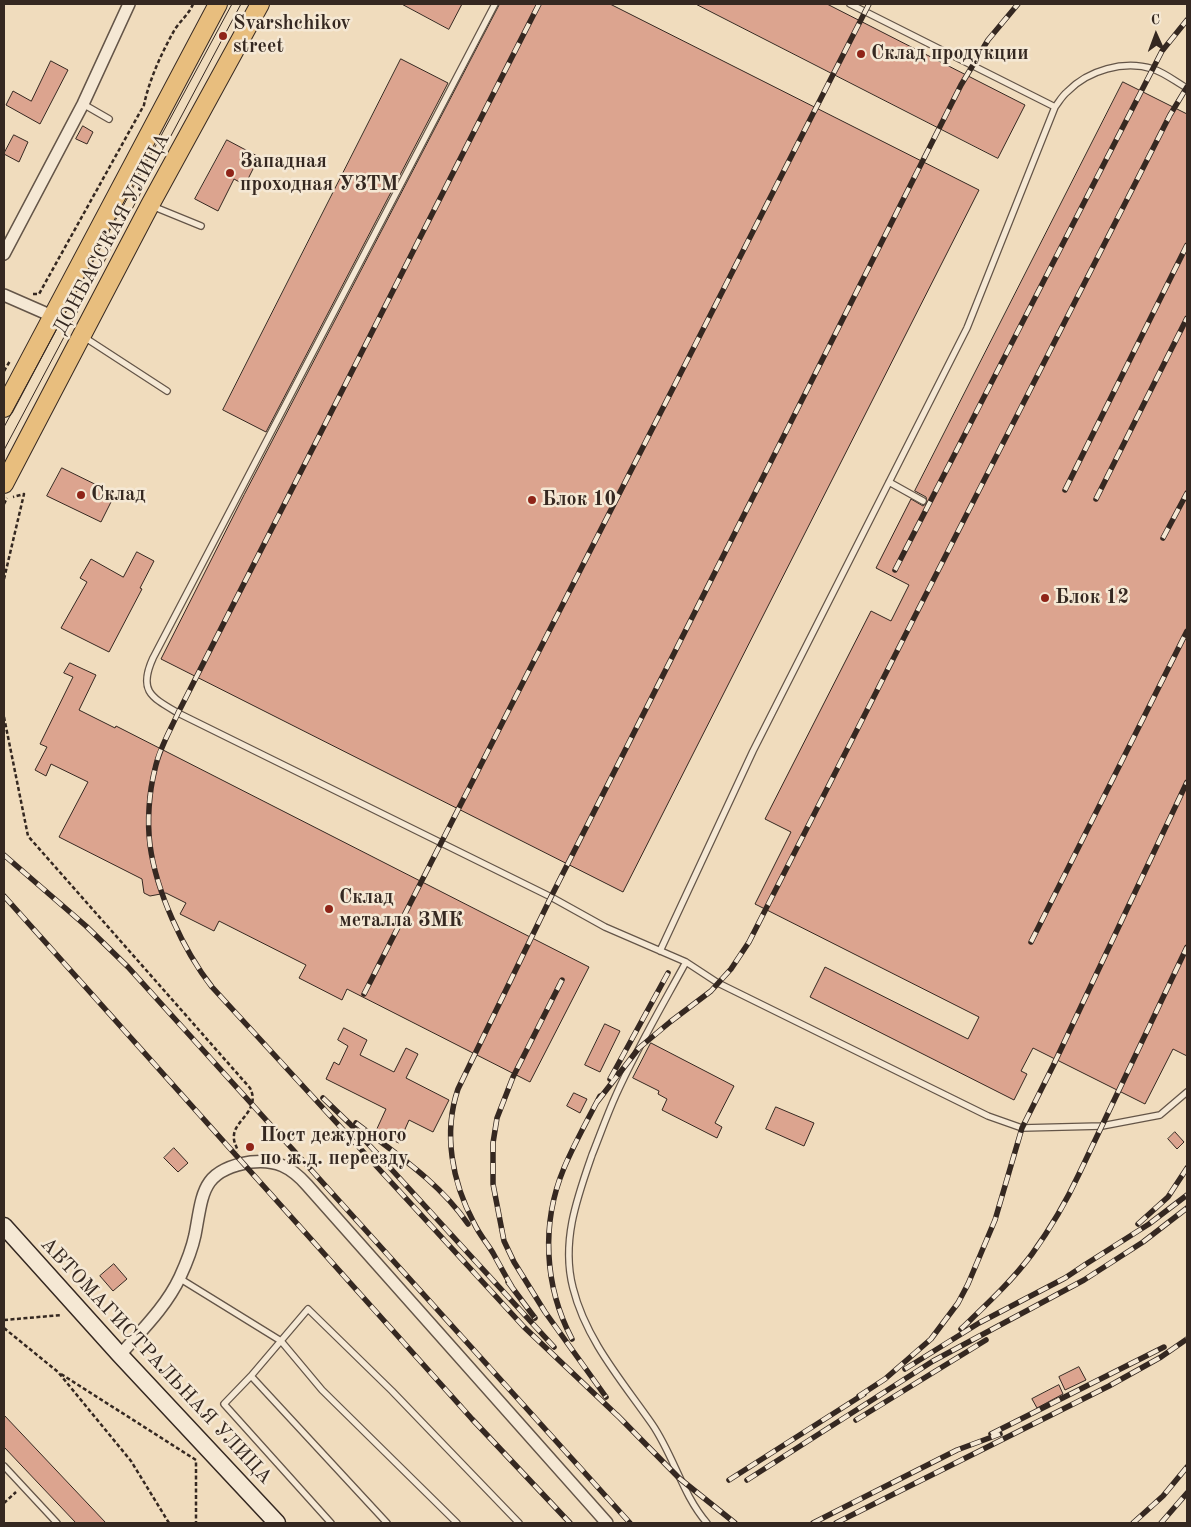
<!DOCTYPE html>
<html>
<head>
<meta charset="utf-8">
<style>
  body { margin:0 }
  #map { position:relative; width:1191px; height:1527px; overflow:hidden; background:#f0dcbd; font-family:"Old Standard TT",serif }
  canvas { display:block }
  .frame { position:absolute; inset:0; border:5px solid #352821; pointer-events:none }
  .north { position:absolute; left:1131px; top:10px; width:50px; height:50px; -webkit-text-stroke:4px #f5e8d4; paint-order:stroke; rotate:358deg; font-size:14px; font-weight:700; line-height:20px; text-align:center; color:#352821 }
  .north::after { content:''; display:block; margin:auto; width:18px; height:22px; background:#352821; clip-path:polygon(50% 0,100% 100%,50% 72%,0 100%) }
</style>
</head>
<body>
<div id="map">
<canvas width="1191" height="1527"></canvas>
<div class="frame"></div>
<div class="north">С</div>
</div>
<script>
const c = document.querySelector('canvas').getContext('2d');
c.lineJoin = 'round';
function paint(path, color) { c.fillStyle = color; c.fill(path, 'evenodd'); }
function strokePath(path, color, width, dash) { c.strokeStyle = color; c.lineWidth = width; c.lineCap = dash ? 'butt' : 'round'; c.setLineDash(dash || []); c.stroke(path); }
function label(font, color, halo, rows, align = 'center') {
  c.font = font + ' "Old Standard TT",serif'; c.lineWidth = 5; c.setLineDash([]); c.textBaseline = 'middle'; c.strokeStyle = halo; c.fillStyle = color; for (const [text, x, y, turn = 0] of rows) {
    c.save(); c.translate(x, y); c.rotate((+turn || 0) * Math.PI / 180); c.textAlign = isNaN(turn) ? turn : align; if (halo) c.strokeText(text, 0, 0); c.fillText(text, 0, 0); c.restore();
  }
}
const building = new Path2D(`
  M 402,4 L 462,4 L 449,29 Z
  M 500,4 L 610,4 L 979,190 L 623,892 L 161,659 L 244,495 Z
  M 696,4 L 827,4 L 1025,105 L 998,158 Z
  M 401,59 L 448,83 L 266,432 L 223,410 Z
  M 51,61 L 68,70 L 40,124 L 6,105 L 13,91 L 31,101 Z
  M 1123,82 L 1187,114 L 1187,1056 L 1173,1049 L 1145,1104 L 1033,1048 L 1021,1071 L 1027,1074 L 1014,1100 L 810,997 L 825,967 L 968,1039 L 979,1017 L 755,904 L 791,832 L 765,819 L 871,611 L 891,621 L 909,585 L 876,568 L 911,499 L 923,506 L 927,503 L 926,497 L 915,491 Z
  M 83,126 L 93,132 L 87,144 L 76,139 Z
  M 14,135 L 28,142 L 19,162 L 4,154 Z
  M 227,140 L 259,157 L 245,185 L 234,179 L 218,211 L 195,199 Z
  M 62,468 L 115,494 L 101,522 L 47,496 Z
  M 137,552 L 154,561 L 140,588 L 142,589 L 109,652 L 61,628 L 87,582 L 80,578 L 91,559 L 123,577 Z
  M 70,663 L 96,675 L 79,710 L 115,728 L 116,726 L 589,967 L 530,1082 L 347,989 L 342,1000 L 299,978 L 306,965 L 219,921 L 214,931 L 180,914 L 186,903 L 166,893 L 150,896 L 144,893 L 142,879 L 59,837 L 88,782 L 51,764 L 46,776 L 35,770 L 47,747 L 40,744 L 73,677 L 64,673 Z
  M 605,1024 L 620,1031 L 600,1072 L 585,1065 Z
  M 344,1028 L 367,1040 L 360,1055 L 394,1072 L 406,1048 L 418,1054 L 406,1078 L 449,1100 L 433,1132 L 409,1120 L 399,1143 L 375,1133 L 386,1109 L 326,1079 L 334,1062 L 339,1065 L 348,1046 L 338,1040 Z
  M 651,1043 L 734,1086 L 715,1123 L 722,1127 L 717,1138 L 662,1110 L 667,1099 L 658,1094 L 659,1091 L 633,1078 Z
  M 574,1093 L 587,1099 L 580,1113 L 567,1106 Z
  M 776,1107 L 814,1123 L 804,1146 L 766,1129 Z
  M 1175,1132 L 1184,1142 L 1177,1149 L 1168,1139 Z
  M 174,1148 L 188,1163 L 178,1172 L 164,1158 Z
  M 114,1264 L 127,1279 L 113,1291 L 100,1276 Z
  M 1079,1367 L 1086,1380 L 1065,1390 L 1059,1377 Z
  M 1059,1385 L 1063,1394 L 1037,1408 L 1032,1399 Z
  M 4,1415 L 106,1523 L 76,1523 L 4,1447 Z`);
const path = new Path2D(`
  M 33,294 L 39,294 L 144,105 C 149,80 162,52 175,29 C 181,20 189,14 193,4
  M 4,371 L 10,361
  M 4,504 L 7,498
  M 4,579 L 24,494 L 13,497
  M 4,717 L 28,836 L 250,1088 C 261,1110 235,1120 234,1135 C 233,1141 236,1145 238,1151
  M 4,1320 L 62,1315
  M 4,1328 L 58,1372 L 131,1461 L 169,1523
  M 61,1374 L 196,1460 L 196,1523
  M 4,1503 L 16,1492`);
const service = new Path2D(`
  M 495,4 L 153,658 C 138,691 151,697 178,713 L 551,897 L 605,927 L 686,962 L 718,983 L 988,1116 L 1022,1128 L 1102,1126 L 1160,1115 L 1187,1092
  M 850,4 L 1055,107
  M 83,104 L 109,119
  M 152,206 L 201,226
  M 84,337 L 167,391
  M 889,482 L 923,501
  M 660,951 L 753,751 L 967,328 L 1055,107 C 1059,102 1062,96 1067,92 C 1088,70 1124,60 1153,69 C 1165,73 1176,82 1187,88
  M 686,962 C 662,1006 636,1050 616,1095 C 607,1115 600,1135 592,1155 C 577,1198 561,1242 573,1288 C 586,1340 622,1381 652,1424 C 674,1456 682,1494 707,1523
  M 179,1278 L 281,1341 L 322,1390 L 457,1523
  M 251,1376 L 224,1404 L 331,1523
  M 4,1466 L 57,1523
  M 387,1523 L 251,1376 L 308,1309 L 392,1391 L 519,1523`);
const minor = new Path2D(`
  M 4,254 L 83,104 L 129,4
  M 4,295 L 52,316
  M 120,1355 C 141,1331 166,1307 180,1277 C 186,1264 192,1249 195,1235 C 203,1193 201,1170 251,1162 C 276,1159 291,1167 307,1185 L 607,1523`);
const secondary = new Path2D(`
  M 4,1226 L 120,1355 L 277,1523`);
const primary = new Path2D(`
  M 4,408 L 218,4
  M 4,484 L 150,205 L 260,4`);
const tram = new Path2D(`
  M 4,427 L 232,4
  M 4,450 L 241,4`);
const rail = new Path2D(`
  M 539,4 L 178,713 C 170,731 159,749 155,769 C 149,792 147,821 150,845 C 156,891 183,950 212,987 L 524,1327 L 621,1419
  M 1065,490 L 1187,245
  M 1096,499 L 1187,318
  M 1163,538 L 1187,493
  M 895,570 L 1162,51 L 1187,20
  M 4,855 L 86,926 L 128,967 L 630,1523
  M 4,896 L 472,1419 L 570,1523
  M 1031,942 L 1187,631
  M 562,980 L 513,1077 L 497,1118 L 493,1143 L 493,1184 L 504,1241 L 514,1262 L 545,1312 L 606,1397
  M 364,994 L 869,4
  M 610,1079 L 668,973
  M 323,1098 L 350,1124 L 554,1347
  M 597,1102 L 639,1048 L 670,1022 L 711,991 L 731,969 L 749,942 L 1170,115 L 1187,87
  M 356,1123 C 396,1154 439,1182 468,1224
  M 1138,1224 L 1168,1197 L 1187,1168
  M 508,1282 L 535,1318
  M 512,1287 C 505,1275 499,1264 493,1253 C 487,1243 479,1234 474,1223 C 452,1182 443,1133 458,1089 L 551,897 L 961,85 L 988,40 L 1018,4
  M 961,1329 C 986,1305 1012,1281 1032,1254 C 1050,1229 1066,1202 1079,1174 L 1187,947
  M 572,1339 C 544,1286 541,1223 564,1168 C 574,1144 588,1119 600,1096
  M 905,1369 L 979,1323 L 1065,1278 L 1086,1264 L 1149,1224 L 1187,1195
  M 859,1396 L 885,1379 L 931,1339 L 958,1303 L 968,1284 L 995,1220 L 1022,1128 L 1053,1066 L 1187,782
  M 617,1415 L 679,1478 L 735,1523
  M 856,1420 L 986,1340
  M 991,1434 L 1164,1347
  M 729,1480 L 864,1394
  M 747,1480 L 933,1361 L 1084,1280 L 1143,1242 L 1187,1208
  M 813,1523 L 957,1450 L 1000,1434
  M 836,1523 L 1109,1386 L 1161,1357 L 1187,1339
  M 1133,1523 L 1163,1496 L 1187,1467
  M 1161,1523 L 1187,1493`);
const markers = [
  [223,36,5,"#8f2418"],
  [861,54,5,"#8f2418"],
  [230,173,5,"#8f2418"],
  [81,495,5,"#8f2418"],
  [532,500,5,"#8f2418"],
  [1045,598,5,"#8f2418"],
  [329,909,5,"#8f2418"],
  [250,1147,5,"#8f2418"]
];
const poiNames = [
  ["Svarshchikov",233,24],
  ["street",233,47],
  ["Склад продукции",871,54],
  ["Западная",240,162],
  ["проходная УЗТМ",240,185],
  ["Склад",91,495],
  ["Блок 10",542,500],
  ["Блок 12",1055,598],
  ["Склад",339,898],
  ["металла ЗМК",339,921],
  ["Пост дежурного",260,1136],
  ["по ж.д. переезду",260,1159]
];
const streetNames = [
  ["ДОНБАССКАЯ УЛИЦА",112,234,-62],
  ["АВТОМАГИСТРАЛЬНАЯ УЛИЦА",156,1361,47]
];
paint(building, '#dca48f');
strokePath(building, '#352821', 1);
strokePath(service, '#645548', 8);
strokePath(minor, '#645548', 14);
strokePath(secondary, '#352821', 19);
strokePath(primary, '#352821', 20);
strokePath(path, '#352821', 2.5, [4, 2.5]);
strokePath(service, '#f5e8d4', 5.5);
strokePath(minor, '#f5e8d4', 11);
strokePath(secondary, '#f5e8d4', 16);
strokePath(primary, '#e8be7e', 18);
strokePath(tram, '#352821', 1);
strokePath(rail, '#352821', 5.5);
strokePath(rail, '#f5e8d4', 4, [11]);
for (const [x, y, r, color] of markers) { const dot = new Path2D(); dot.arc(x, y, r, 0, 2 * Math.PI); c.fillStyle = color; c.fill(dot); strokePath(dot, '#f5e8d4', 2); }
label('bold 20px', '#352821', '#f5e8d4', poiNames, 'left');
label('20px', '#352821', '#f5e8d4', streetNames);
</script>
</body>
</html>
